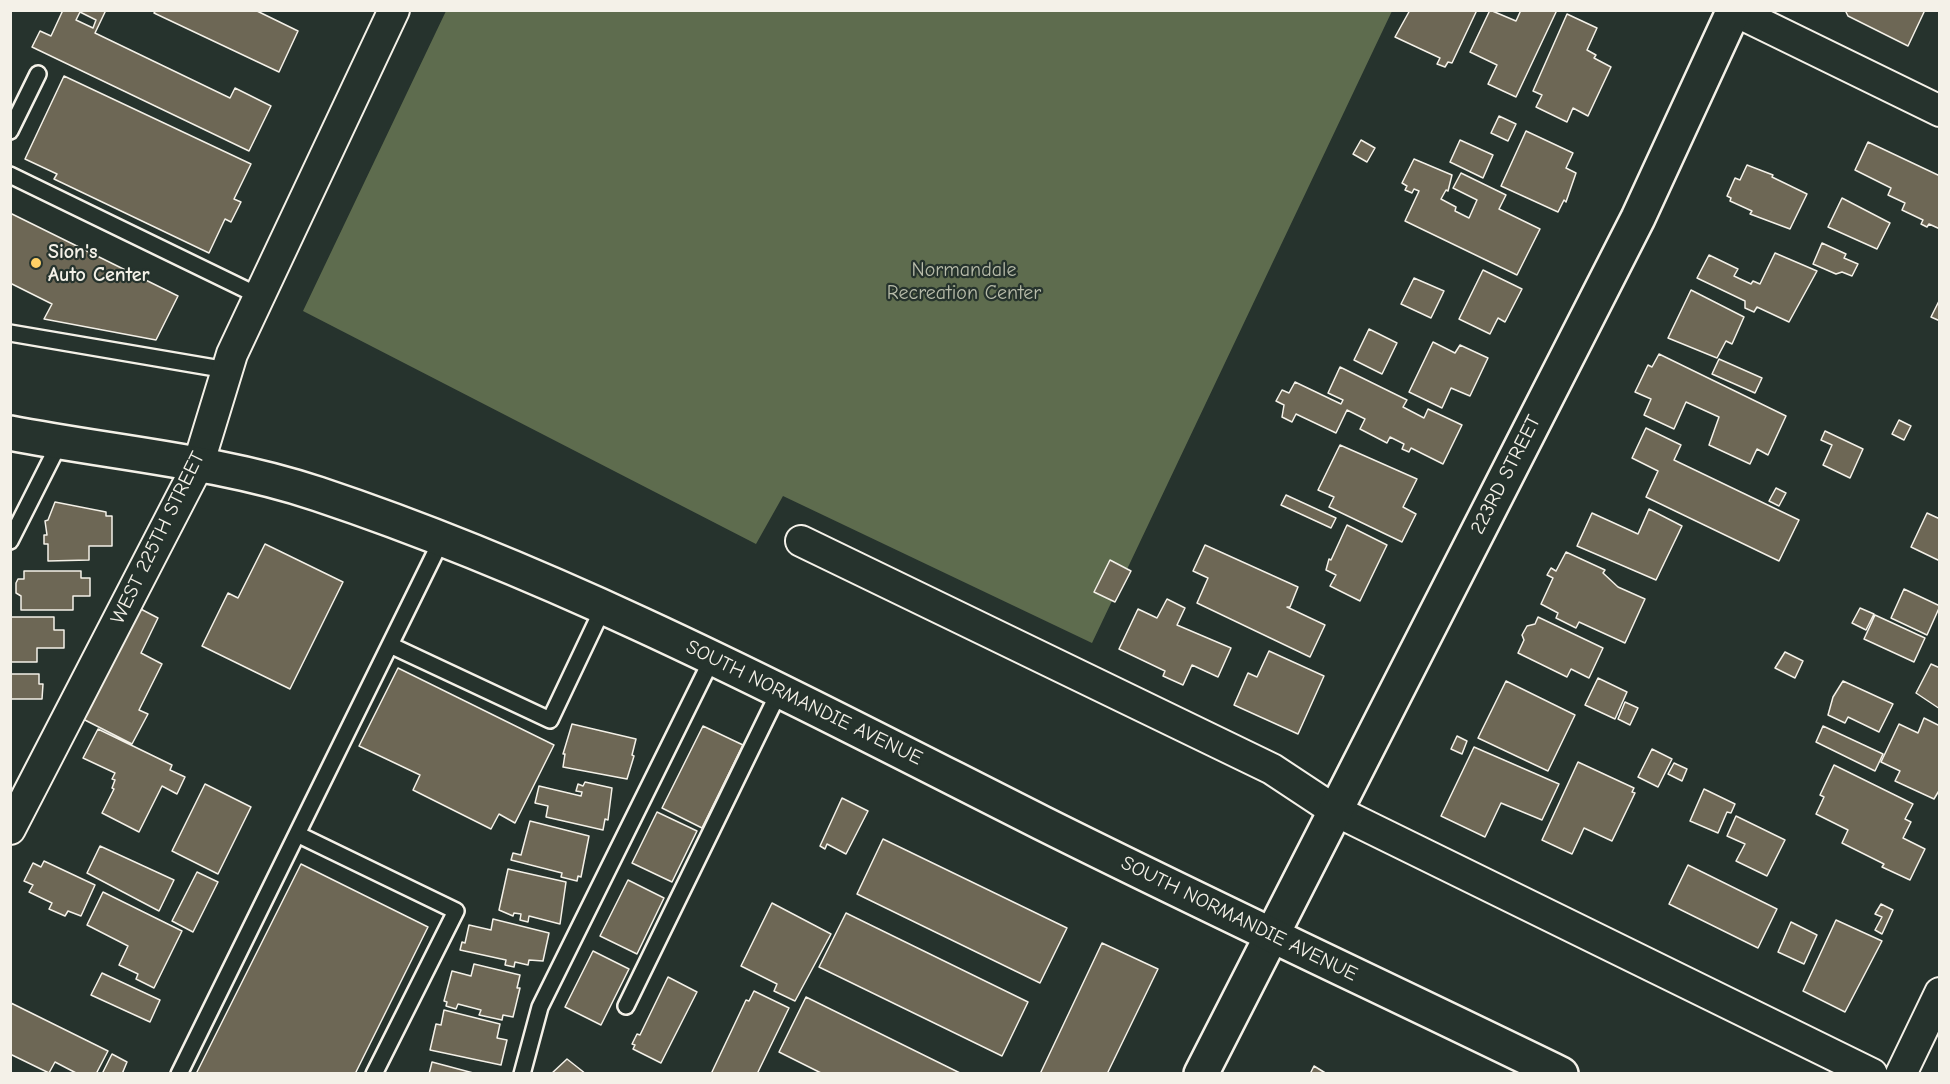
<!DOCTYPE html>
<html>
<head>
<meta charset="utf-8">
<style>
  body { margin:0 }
  #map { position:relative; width:1950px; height:1084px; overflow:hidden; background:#26332d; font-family:"Comic Neue",sans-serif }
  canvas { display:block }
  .frame { position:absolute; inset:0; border:12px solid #f4f1e8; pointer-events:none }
</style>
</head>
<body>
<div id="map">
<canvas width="1950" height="1084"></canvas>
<div class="frame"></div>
</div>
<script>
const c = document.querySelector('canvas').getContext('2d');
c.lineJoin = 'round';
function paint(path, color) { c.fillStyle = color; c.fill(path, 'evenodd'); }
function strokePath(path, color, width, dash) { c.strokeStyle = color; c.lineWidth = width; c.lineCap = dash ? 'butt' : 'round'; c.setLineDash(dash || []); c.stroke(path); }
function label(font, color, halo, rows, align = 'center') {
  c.font = font + ' "Comic Neue",sans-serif'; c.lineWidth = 4.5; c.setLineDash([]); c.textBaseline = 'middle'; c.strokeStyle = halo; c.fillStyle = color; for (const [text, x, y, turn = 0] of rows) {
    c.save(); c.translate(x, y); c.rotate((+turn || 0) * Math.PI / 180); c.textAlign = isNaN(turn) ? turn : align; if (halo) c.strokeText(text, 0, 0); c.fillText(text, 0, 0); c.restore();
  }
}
const green = new Path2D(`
  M 446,11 L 1392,11 L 1092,643 L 783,496 L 756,544 L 303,311 Z`);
const building = new Path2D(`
  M 63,10 L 106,10 L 95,33 L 230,98 L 235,88 L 271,106 L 249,151 L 32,47 L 40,31 L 51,36 ZM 80,12 L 96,20 L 93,28 L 76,20 Z
  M 156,10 L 255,10 L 298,31 L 279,72 L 154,13 Z
  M 1410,10 L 1477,10 L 1452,63 L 1448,62 L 1445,67 L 1437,64 L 1440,58 L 1395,37 Z
  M 1490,10 L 1516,21 L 1521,10 L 1557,10 L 1516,97 L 1488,84 L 1497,65 L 1470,52 Z
  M 1845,10 L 1925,10 L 1908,46 L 1848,16 Z
  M 1567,14 L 1597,28 L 1587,50 L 1596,55 L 1594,58 L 1611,67 L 1588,116 L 1573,108 L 1567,122 L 1536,107 L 1542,95 L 1533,91 Z
  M 64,76 L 251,164 L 234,199 L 241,202 L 231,222 L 225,219 L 209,253 L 54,179 L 57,174 L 25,159 Z
  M 1499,116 L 1516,124 L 1508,141 L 1491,133 Z
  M 1526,131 L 1573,153 L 1566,168 L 1576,173 L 1566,202 L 1564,200 L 1558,212 L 1501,186 Z
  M 1361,140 L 1375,148 L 1367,162 L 1353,154 Z
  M 1460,140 L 1493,155 L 1483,178 L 1450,162 Z
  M 1868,142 L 1940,176 L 1940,229 L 1929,224 L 1927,227 L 1921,224 L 1923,220 L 1902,210 L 1905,203 L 1888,195 L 1891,188 L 1855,170 Z
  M 1414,159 L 1452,175 L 1448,191 L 1446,190 L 1441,199 L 1456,207 L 1455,211 L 1469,218 L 1477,200 L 1453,188 L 1461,173 L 1506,195 L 1499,209 L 1540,229 L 1517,275 L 1405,221 L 1419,191 L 1414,189 L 1412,193 L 1405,190 L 1407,186 L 1402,183 Z
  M 1747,165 L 1773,175 L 1772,177 L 1807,194 L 1790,229 L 1750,214 L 1752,211 L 1730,201 L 1731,198 L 1727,196 L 1735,178 L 1740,180 Z
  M 1842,198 L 1890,223 L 1877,249 L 1828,227 Z
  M 10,213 L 178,296 L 156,340 L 44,319 L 52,304 L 10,283 Z
  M 1822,243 L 1846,254 L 1844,258 L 1858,264 L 1852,276 L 1842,272 L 1836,274 L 1813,264 Z
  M 1775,253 L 1817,271 L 1789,322 L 1757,307 L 1754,312 L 1745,308 L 1745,301 L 1697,278 L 1709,255 L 1738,269 L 1734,276 L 1751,284 L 1753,281 L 1760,284 Z
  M 1483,270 L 1522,289 L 1505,322 L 1498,318 L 1490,334 L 1459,319 Z
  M 1414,278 L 1444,291 L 1431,318 L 1401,304 Z
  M 1691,290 L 1744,317 L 1732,344 L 1726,341 L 1717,358 L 1668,338 Z
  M 1939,301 L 1940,302 L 1940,321 L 1931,317 Z
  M 1369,329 L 1397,343 L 1382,374 L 1354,360 Z
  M 1433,342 L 1455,353 L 1460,345 L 1488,358 L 1470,396 L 1451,388 L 1442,408 L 1409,392 Z
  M 1659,354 L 1786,416 L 1768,455 L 1757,449 L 1750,464 L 1709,445 L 1719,417 L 1686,402 L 1674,429 L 1644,415 L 1651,399 L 1635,392 L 1648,365 L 1652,367 Z
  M 1719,359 L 1762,378 L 1755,393 L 1712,374 Z
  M 1340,367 L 1407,400 L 1403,407 L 1424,418 L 1428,409 L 1462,425 L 1443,464 L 1411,448 L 1409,452 L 1402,449 L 1404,444 L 1390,437 L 1387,443 L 1360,429 L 1365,419 L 1347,410 L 1336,433 L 1296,414 L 1292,422 L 1282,417 L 1284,405 L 1276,401 L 1282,390 L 1289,393 L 1295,382 L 1341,404 L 1343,400 L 1328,393 Z
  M 1899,420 L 1911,426 L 1904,440 L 1892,434 Z
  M 1646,428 L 1681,445 L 1674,460 L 1799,520 L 1779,561 L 1646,497 L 1658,471 L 1632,458 Z
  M 1825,431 L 1863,449 L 1850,478 L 1823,465 L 1832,445 L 1821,440 Z
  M 1340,445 L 1417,479 L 1403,507 L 1416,514 L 1402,542 L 1329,507 L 1334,497 L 1318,490 Z
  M 1776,488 L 1786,493 L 1779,506 L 1769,501 Z
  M 1286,495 L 1336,518 L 1331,528 L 1281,505 Z
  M 55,502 L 106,512 L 106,516 L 112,516 L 112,546 L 89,546 L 89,560 L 48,561 L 48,544 L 44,544 L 44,535 L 47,535 L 45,521 L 48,520 Z
  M 1649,509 L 1682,526 L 1656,580 L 1577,546 L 1592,513 L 1638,534 Z
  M 1927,513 L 1940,519 L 1940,561 L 1911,547 Z
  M 1347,525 L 1387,545 L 1360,601 L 1330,586 L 1336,575 L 1326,570 L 1329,559 L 1331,560 Z
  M 265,544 L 343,582 L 290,689 L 202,646 L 228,593 L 238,598 Z
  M 1205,545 L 1298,587 L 1290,607 L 1287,607 L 1325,625 L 1310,657 L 1197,603 L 1208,578 L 1193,571 Z
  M 1566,552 L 1605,570 L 1603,573 L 1618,587 L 1645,599 L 1625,643 L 1579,622 L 1576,628 L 1556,618 L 1558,613 L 1541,604 L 1553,578 L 1547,575 L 1551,568 L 1556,571 Z
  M 1110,560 L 1131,571 L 1115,602 L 1094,592 Z
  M 24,571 L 81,571 L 81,578 L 90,578 L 90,596 L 73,596 L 73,610 L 21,610 L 21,596 L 16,593 L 16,583 L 18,579 L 24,579 Z
  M 1904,589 L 1940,606 L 1927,635 L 1891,618 Z
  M 1167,599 L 1185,608 L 1177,625 L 1231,648 L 1218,677 L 1192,665 L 1183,685 L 1163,676 L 1165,671 L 1119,649 L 1138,609 L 1157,618 Z
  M 135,606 L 158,618 L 141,653 L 162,664 L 139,710 L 148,714 L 132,744 L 79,717 Z
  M 1860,608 L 1874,614 L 1866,630 L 1852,623 Z
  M 1875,615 L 1925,638 L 1914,662 L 1864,639 Z
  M 10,617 L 54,617 L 54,630 L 64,630 L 64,648 L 37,648 L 37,662 L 10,662 Z
  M 1538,617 L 1603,648 L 1589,678 L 1571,669 L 1567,677 L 1518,653 L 1524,640 L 1522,635 L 1527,626 L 1535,624 Z
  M 1269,651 L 1324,676 L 1298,734 L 1234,705 L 1248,673 L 1257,677 Z
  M 1785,652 L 1803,661 L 1795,678 L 1775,668 Z
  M 1931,664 L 1940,668 L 1940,709 L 1916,693 Z
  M 398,668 L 554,745 L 515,823 L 499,814 L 491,829 L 413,790 L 420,775 L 359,746 Z
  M 10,674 L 39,674 L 39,684 L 43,684 L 42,699 L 10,699 Z
  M 1598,678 L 1627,692 L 1615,719 L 1585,705 Z
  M 1506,681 L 1575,715 L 1548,771 L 1478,738 Z
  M 1843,681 L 1893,704 L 1879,732 L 1848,717 L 1845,723 L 1828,715 L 1833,697 Z
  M 1625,702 L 1638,708 L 1630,725 L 1618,719 Z
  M 1924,718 L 1940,726 L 1940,789 L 1934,799 L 1895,781 L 1900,771 L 1881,762 L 1899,724 L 1918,733 Z
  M 572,724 L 636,739 L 632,755 L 634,756 L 627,779 L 563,767 L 565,754 L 563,754 Z
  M 703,726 L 743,745 L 702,828 L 662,808 Z
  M 1823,726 L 1883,754 L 1875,771 L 1816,742 Z
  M 98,729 L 172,765 L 170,770 L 185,777 L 177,794 L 162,786 L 139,832 L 102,813 L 114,789 L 112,788 L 115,780 L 112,779 L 115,773 L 83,758 Z
  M 1457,736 L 1467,741 L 1462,754 L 1451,749 Z
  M 1474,747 L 1559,784 L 1542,820 L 1501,803 L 1485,837 L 1441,816 Z
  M 1652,749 L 1672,759 L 1658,787 L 1638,777 Z
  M 1578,762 L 1634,788 L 1632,792 L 1635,793 L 1612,841 L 1584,828 L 1572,854 L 1542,840 Z
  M 1674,763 L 1687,769 L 1682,781 L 1668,774 Z
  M 1834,765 L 1913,804 L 1905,819 L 1911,822 L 1903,838 L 1925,849 L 1910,880 L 1882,867 L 1884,864 L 1842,843 L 1848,830 L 1816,814 L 1824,797 L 1820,795 Z
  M 585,782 L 612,788 L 608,820 L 605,819 L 603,830 L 546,817 L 548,806 L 535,803 L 539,786 L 581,796 L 582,792 L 576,791 L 578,784 L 583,786 Z
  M 205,784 L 251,807 L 218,874 L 172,851 Z
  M 1704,789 L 1735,804 L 1731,813 L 1727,812 L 1718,833 L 1690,821 Z
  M 842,798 L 868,811 L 846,854 L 827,844 L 825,849 L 820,846 Z
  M 657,812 L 697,831 L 672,882 L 632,863 Z
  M 1736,816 L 1785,840 L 1767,876 L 1736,861 L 1745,844 L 1727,836 Z
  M 530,821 L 589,836 L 581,877 L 578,876 L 577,881 L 561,877 L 562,873 L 511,860 L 513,853 L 521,855 Z
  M 883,839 L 1067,928 L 1040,983 L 857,894 Z
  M 100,846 L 174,880 L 159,911 L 87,873 Z
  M 44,861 L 95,885 L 81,916 L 68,911 L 65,916 L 49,909 L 52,903 L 29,892 L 33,885 L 24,881 L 33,863 L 41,867 Z
  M 301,864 L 428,927 L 355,1074 L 196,1074 Z
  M 1688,865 L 1777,909 L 1758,948 L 1669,904 Z
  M 508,869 L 566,882 L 560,924 L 529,916 L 528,922 L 520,920 L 521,914 L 514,913 L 513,916 L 499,910 Z
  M 197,872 L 218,882 L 193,932 L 172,921 Z
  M 628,880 L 664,898 L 637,954 L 600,936 Z
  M 103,892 L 182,931 L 154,988 L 136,979 L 138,974 L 119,965 L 128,946 L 87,925 Z
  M 772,903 L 831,934 L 795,1001 L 774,991 L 777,984 L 741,966 Z
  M 1881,904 L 1893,910 L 1882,934 L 1875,930 L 1882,917 L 1875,914 Z
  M 846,913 L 1028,1002 L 1002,1056 L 819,967 Z
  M 493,919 L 549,933 L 543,961 L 529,960 L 528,965 L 515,962 L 514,967 L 505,965 L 506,960 L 460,950 L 462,942 L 465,943 L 469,925 L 491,930 Z
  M 1836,920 L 1882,941 L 1845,1012 L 1803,991 Z
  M 1791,922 L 1817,935 L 1804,964 L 1778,952 Z
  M 1102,943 L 1158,969 L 1107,1074 L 1040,1074 Z
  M 593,951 L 629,969 L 601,1025 L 565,1007 Z
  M 474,964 L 520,975 L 517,988 L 520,988 L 513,1017 L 503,1015 L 502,1020 L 479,1015 L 481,1010 L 458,1004 L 456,1009 L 446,1006 L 447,1002 L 444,1001 L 452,971 L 471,976 Z
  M 102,973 L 160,1000 L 150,1022 L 91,995 Z
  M 668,977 L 697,992 L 661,1063 L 633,1049 L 635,1045 L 632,1044 L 637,1034 L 640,1035 Z
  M 754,991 L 789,1008 L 757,1074 L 711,1074 L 746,1000 L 749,1001 Z
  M 806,997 L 962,1074 L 823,1074 L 779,1052 Z
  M 11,1003 L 108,1051 L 96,1074 L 78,1074 L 55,1062 L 49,1073 L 10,1054 Z
  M 444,1010 L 500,1024 L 497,1038 L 507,1040 L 501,1065 L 430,1050 L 436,1024 L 441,1025 Z
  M 112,1054 L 127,1062 L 122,1074 L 102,1074 Z
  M 567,1059 L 586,1074 L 551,1074 Z
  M 432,1062 L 477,1074 L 429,1074 Z
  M 1314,1066 L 1327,1074 L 1310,1074 Z`);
const service = new Path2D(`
  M 10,131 L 38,74
  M 10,175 L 259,296
  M 10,333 L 227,370
  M 10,541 L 60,442
  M 390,645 L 550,720 L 604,606
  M 297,834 L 456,911 L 374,1074
  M 626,1006 L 780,690
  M 179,1074 L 441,541
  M 522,1074 L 540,1007 L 713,657`);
const minor = new Path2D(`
  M 1733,10 L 1940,111
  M 801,541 L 1272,769 L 1334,810 L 1872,1074
  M 10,829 L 198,465 L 232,354 L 394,10
  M 1901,1074 L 1940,993`);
const secondary = new Path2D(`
  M 1201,1074 L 1638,218 L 1734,10`);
const primary = new Path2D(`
  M 10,433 C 113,453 219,461 318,494 C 570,578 806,704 1042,823 C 1214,909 1388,990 1561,1074`);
const markers = [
  [36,263,6,"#ffd166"]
];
const poiNames = [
  ["Sion's",48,252],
  ["Auto Center",48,275]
];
const parkNames = [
  ["Normandale",964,270],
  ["Recreation Center",964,293]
];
const streetNames = [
  ["223RD STREET",1506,475,-63],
  ["WEST 225TH STREET",158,538,-64],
  ["SOUTH NORMANDIE AVENUE",804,703,26],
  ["SOUTH NORMANDIE AVENUE",1239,919,26]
];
paint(green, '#5e6c4e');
paint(building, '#6d6755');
strokePath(building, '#f4f1e8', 1.5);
strokePath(service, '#f4f1e8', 20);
strokePath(minor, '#f4f1e8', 34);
strokePath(secondary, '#f4f1e8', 38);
strokePath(primary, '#f4f1e8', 38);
strokePath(service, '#26332d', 15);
strokePath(minor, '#26332d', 30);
strokePath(secondary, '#26332d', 33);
strokePath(primary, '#26332d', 33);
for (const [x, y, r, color] of markers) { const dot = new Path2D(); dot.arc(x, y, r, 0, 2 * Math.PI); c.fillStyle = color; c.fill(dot); strokePath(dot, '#26332d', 2); }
label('bold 20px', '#f4f1e8', '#26332d', poiNames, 'left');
label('20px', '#b8bcaa', '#26332d', parkNames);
label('20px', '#f4f1e8', '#26332d', streetNames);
</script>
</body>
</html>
